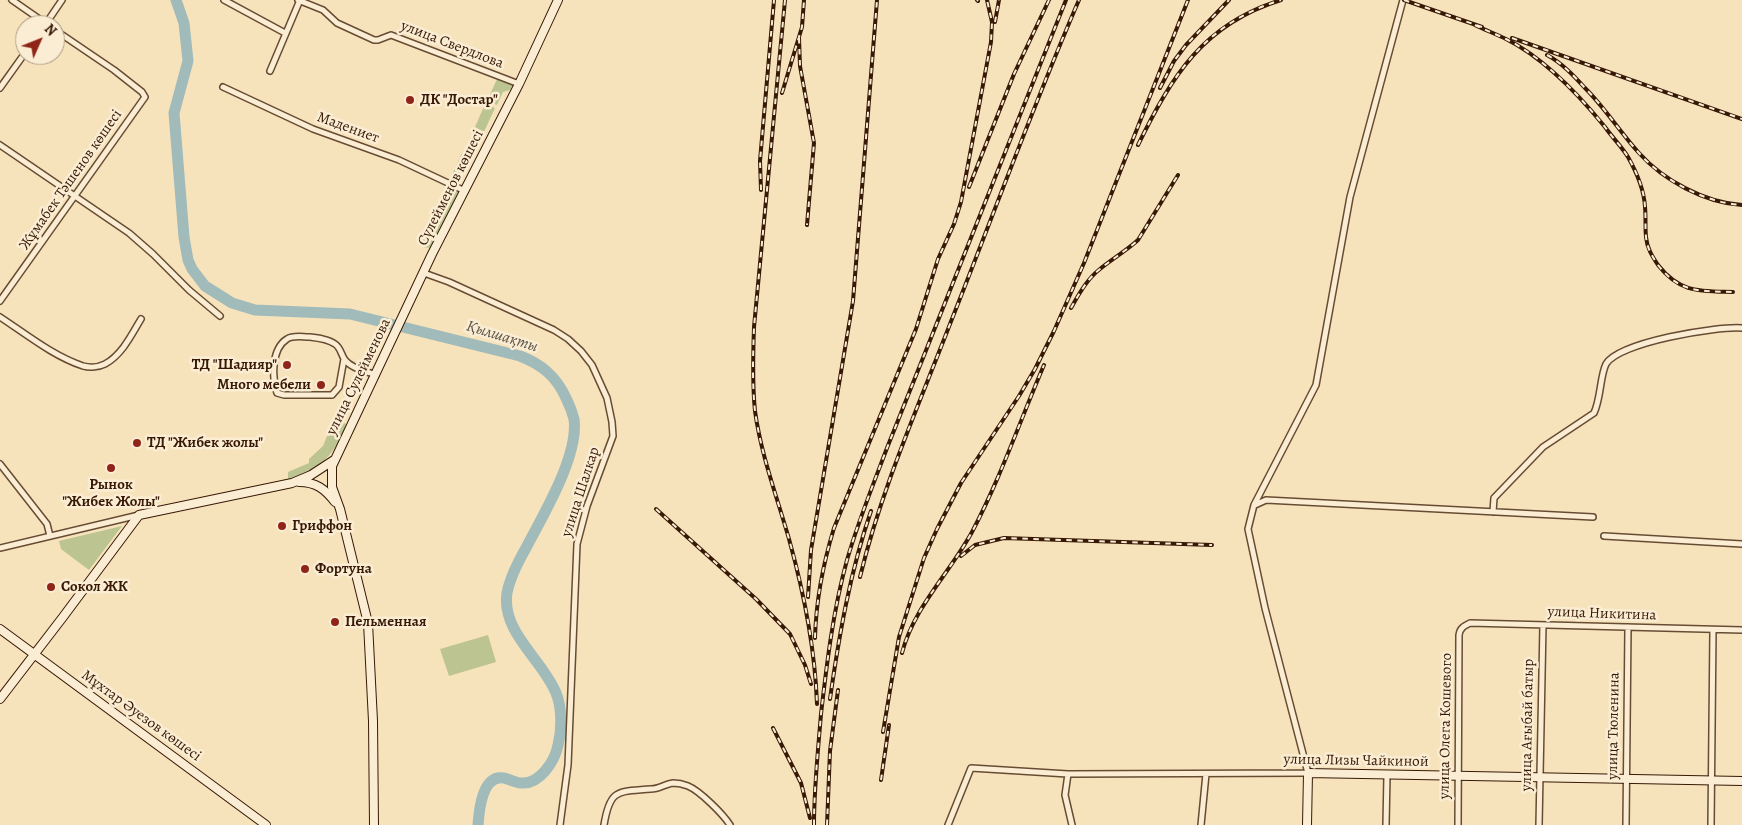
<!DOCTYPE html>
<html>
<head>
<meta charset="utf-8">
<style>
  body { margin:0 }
  #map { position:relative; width:1742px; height:825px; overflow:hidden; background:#f7e3bb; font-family:Alegreya,serif }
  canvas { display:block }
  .north { position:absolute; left:15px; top:15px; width:50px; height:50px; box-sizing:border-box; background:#faedd3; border:1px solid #ac9881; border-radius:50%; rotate:46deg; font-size:14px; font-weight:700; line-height:20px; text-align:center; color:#371906 }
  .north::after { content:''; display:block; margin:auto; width:18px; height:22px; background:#8f2418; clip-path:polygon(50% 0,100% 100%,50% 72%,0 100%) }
</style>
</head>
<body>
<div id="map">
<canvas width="1742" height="825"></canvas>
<div class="north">N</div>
</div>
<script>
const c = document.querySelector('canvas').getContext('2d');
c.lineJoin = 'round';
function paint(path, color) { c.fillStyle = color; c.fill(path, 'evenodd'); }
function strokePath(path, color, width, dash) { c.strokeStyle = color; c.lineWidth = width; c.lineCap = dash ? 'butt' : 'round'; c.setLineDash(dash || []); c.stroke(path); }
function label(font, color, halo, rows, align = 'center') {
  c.font = font + ' Alegreya,serif'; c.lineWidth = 5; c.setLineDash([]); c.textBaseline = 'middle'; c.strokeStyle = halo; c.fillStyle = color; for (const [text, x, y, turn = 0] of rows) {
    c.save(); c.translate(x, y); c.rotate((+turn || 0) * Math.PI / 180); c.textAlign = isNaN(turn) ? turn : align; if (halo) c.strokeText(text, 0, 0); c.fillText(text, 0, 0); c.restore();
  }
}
const green = new Path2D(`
  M 498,77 L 513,85 L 510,90 L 503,92 L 497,105 L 487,101 Z
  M 485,104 L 495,108 L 484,132 L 475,127 Z
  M 462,153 L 471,158 L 459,181 L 451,177 Z
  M 447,185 L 459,191 L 430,248 L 423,247 L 420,240 Z
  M 344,423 L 348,425 C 333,454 321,471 288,479 L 288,472 L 309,463 L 309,459 L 323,446 L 327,436 Z
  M 122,526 L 89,570 L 61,549 L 59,541 Z
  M 488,635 L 496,662 L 449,676 L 440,649 Z`);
const river = new Path2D(`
  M 176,0 L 184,23 L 188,61 L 174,113 L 184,237 L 188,260 L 192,269 L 205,286 L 232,303 L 255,310 L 350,314 L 520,356 C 541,364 556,376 566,398 C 569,404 572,411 574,419 C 579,456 543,515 526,548 C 518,562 510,577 507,593 C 501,632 543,660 556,693 C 562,707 562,730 558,745 C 555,761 540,784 522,783 C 515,783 510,779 504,778 C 482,774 479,811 478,825`);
const street = new Path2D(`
  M 12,0 L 48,25
  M 224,0 L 285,33
  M 298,0 L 323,10 L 337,23 L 374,40 L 378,40 L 391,35 L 519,84
  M 45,25 L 62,0
  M 270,71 L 300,0
  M 223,87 L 313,129 L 399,160 L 465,191
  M 0,88 L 25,53
  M 0,145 L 129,233 L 153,254 L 189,290 L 220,316
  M 424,273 L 449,282 L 554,330 L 568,339 L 581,351 L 592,365 L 607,398 L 612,422 L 613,436 L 587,506 L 577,544 L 568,765 L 560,825
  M 0,301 L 145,97 L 142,92 L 114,70 L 55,30
  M 0,317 C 26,334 53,356 83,366 C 90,368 99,367 105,364 C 122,355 132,334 141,319
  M 344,359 L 339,387 L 332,395 L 284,395 L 277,393 C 272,378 271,349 287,339 C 293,335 302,337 309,337 C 318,338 328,339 335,344 C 341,348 341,355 345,360 C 352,369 366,371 376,375
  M 0,464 L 47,524 L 50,536
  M 1255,505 L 1266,500 L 1593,517
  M 1493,512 L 1494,498 L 1543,447 L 1594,413 C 1601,398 1600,376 1606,364 C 1619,342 1717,326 1742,328
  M 1604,536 L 1742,544
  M 0,548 L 139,515
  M 1068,774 L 1065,795 L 1072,825
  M 604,825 C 610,788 618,792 651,789 C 659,789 665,784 673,783 C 678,783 683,784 688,786 C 700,791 723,814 730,825
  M 948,825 L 971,768 L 1068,774 L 1308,773 L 1265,608 L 1248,529 L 1254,505 L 1316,385 L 1350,197 L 1403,0
  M 1201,825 L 1206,774
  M 1386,825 L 1387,775
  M 1458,825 L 1459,635 C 1460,628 1464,626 1470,623 L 1742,630
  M 1539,825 L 1543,625
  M 1626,825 L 1628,627
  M 1711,825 L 1713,630`);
const secondary = new Path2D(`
  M 299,482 C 316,482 325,489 335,502
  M 0,629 L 266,825
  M 0,699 L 63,617 L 139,515 L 292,483 L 311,475 L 334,460
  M 374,825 L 373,721 L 368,623 L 340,509 L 332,487 L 332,466 L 432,254 L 519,84 L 558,0
  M 1307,825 L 1308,773 L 1742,781`);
const rail = new Path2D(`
  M 785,0 L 754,327 C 753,355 752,383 755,411 C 761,455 777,497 789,539 C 804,593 815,648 817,704
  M 977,0 L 978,1
  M 1404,0 L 1482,27
  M 995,22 L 999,0
  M 1475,25 C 1485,30 1496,34 1506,39 C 1544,58 1579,95 1605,127 C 1612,137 1622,147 1628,157 C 1637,173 1644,189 1645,207 C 1646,217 1645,227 1646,237 C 1647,248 1652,256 1658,265 C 1680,293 1699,291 1733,292
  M 799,38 L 800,66 L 814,143 L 807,225
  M 1512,38 L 1742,119
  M 1547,55 C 1562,63 1574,76 1585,88 C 1605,108 1620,132 1639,153 C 1663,180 1705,203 1742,205
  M 1160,88 L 1174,61 L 1186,45 L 1229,0
  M 782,93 L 802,27 L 804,0
  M 1138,145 C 1172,76 1203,24 1281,0
  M 969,187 L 1014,74 L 1049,0
  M 761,190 L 760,161 L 774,0
  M 1071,308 C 1079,294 1087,279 1100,269 C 1112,259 1126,251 1138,240 L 1178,175
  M 656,509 L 756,599 L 790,634 L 805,665 L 811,684
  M 961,556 L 975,545 L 1004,538 L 1212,545
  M 860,577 C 881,490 918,407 950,324 C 993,216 1033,106 1079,0
  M 808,597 L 811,550 L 853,301 L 877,0
  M 815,638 C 816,601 823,564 834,528 L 916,329 L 938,259 L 954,224 L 961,202 L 991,42 L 992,22 L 987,0
  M 902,653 C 914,607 949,574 972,532 C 1000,479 1020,421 1044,365
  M 830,699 C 839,636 850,572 871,511
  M 773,728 L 801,783 L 810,818
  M 883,732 L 899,637 L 924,558 L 937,529 L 961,483 L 1019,396 L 1035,369 L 1054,331 L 1084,263 L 1188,0
  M 881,780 L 889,725
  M 814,825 C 814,788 818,751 821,714 C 827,662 833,611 847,560 C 858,522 873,485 887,448 L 1066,0
  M 827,825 L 830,751 L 838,690`);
const markers = [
  [410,100,5,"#8f2418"],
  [287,365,5,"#8f2418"],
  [321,385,5,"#8f2418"],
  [137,443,5,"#8f2418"],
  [111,468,5,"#8f2418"],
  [282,526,5,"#8f2418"],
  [305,569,5,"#8f2418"],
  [51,587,5,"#8f2418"],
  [335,622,5,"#8f2418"]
];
const streetNames = [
  ["улица Свердлова",452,45,21],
  ["Мадениет",348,128,20],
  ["Жұмабек Тәшенов көшесі",71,180,-55],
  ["Сүлейменов көшесі",451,188,-63],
  ["улица Сулейменова",359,377,-64],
  ["улица Шалкар",581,492,-72],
  ["улица Никитина",1602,614,2],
  ["Мұхтар Әуезов көшесі",141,716,36],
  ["улица Ағыбай батыр",1528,725,-89],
  ["улица Олега Кошевого",1446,726,-89],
  ["улица Тюленина",1614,726,-89],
  ["улица Лизы Чайкиной",1356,761,1]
];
const poiNames = [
  ["ДК \"Достар\"",420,100],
  ["ТД \"Шадияр\"",277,365,"right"],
  ["Много мебели",311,385,"right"],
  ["ТД \"Жибек жолы\"",147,443],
  ["Рынок",111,485,"center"],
  ["\"Жибек Жолы\"",111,502,"center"],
  ["Гриффон",292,526],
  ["Фортуна",315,569],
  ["Сокол ЖК",61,587],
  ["Пельменная",345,622]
];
const waterNames = [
  ["Қылшақты",502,337,17]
];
paint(green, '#bcc491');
strokePath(river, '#a1bbba', 11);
strokePath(street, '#674c33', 8);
strokePath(secondary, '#371906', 10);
strokePath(street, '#faedd3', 5);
strokePath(secondary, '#faedd3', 8);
strokePath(rail, '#371906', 4);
strokePath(rail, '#faedd3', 2, [5.5]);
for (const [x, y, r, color] of markers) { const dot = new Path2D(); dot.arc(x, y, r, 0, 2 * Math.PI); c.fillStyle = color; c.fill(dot); strokePath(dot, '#faedd3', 2); }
label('15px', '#371906', '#faedd3', streetNames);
label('bold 15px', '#371906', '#faedd3', poiNames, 'left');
label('italic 16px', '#5c5245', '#faedd3', waterNames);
</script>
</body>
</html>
